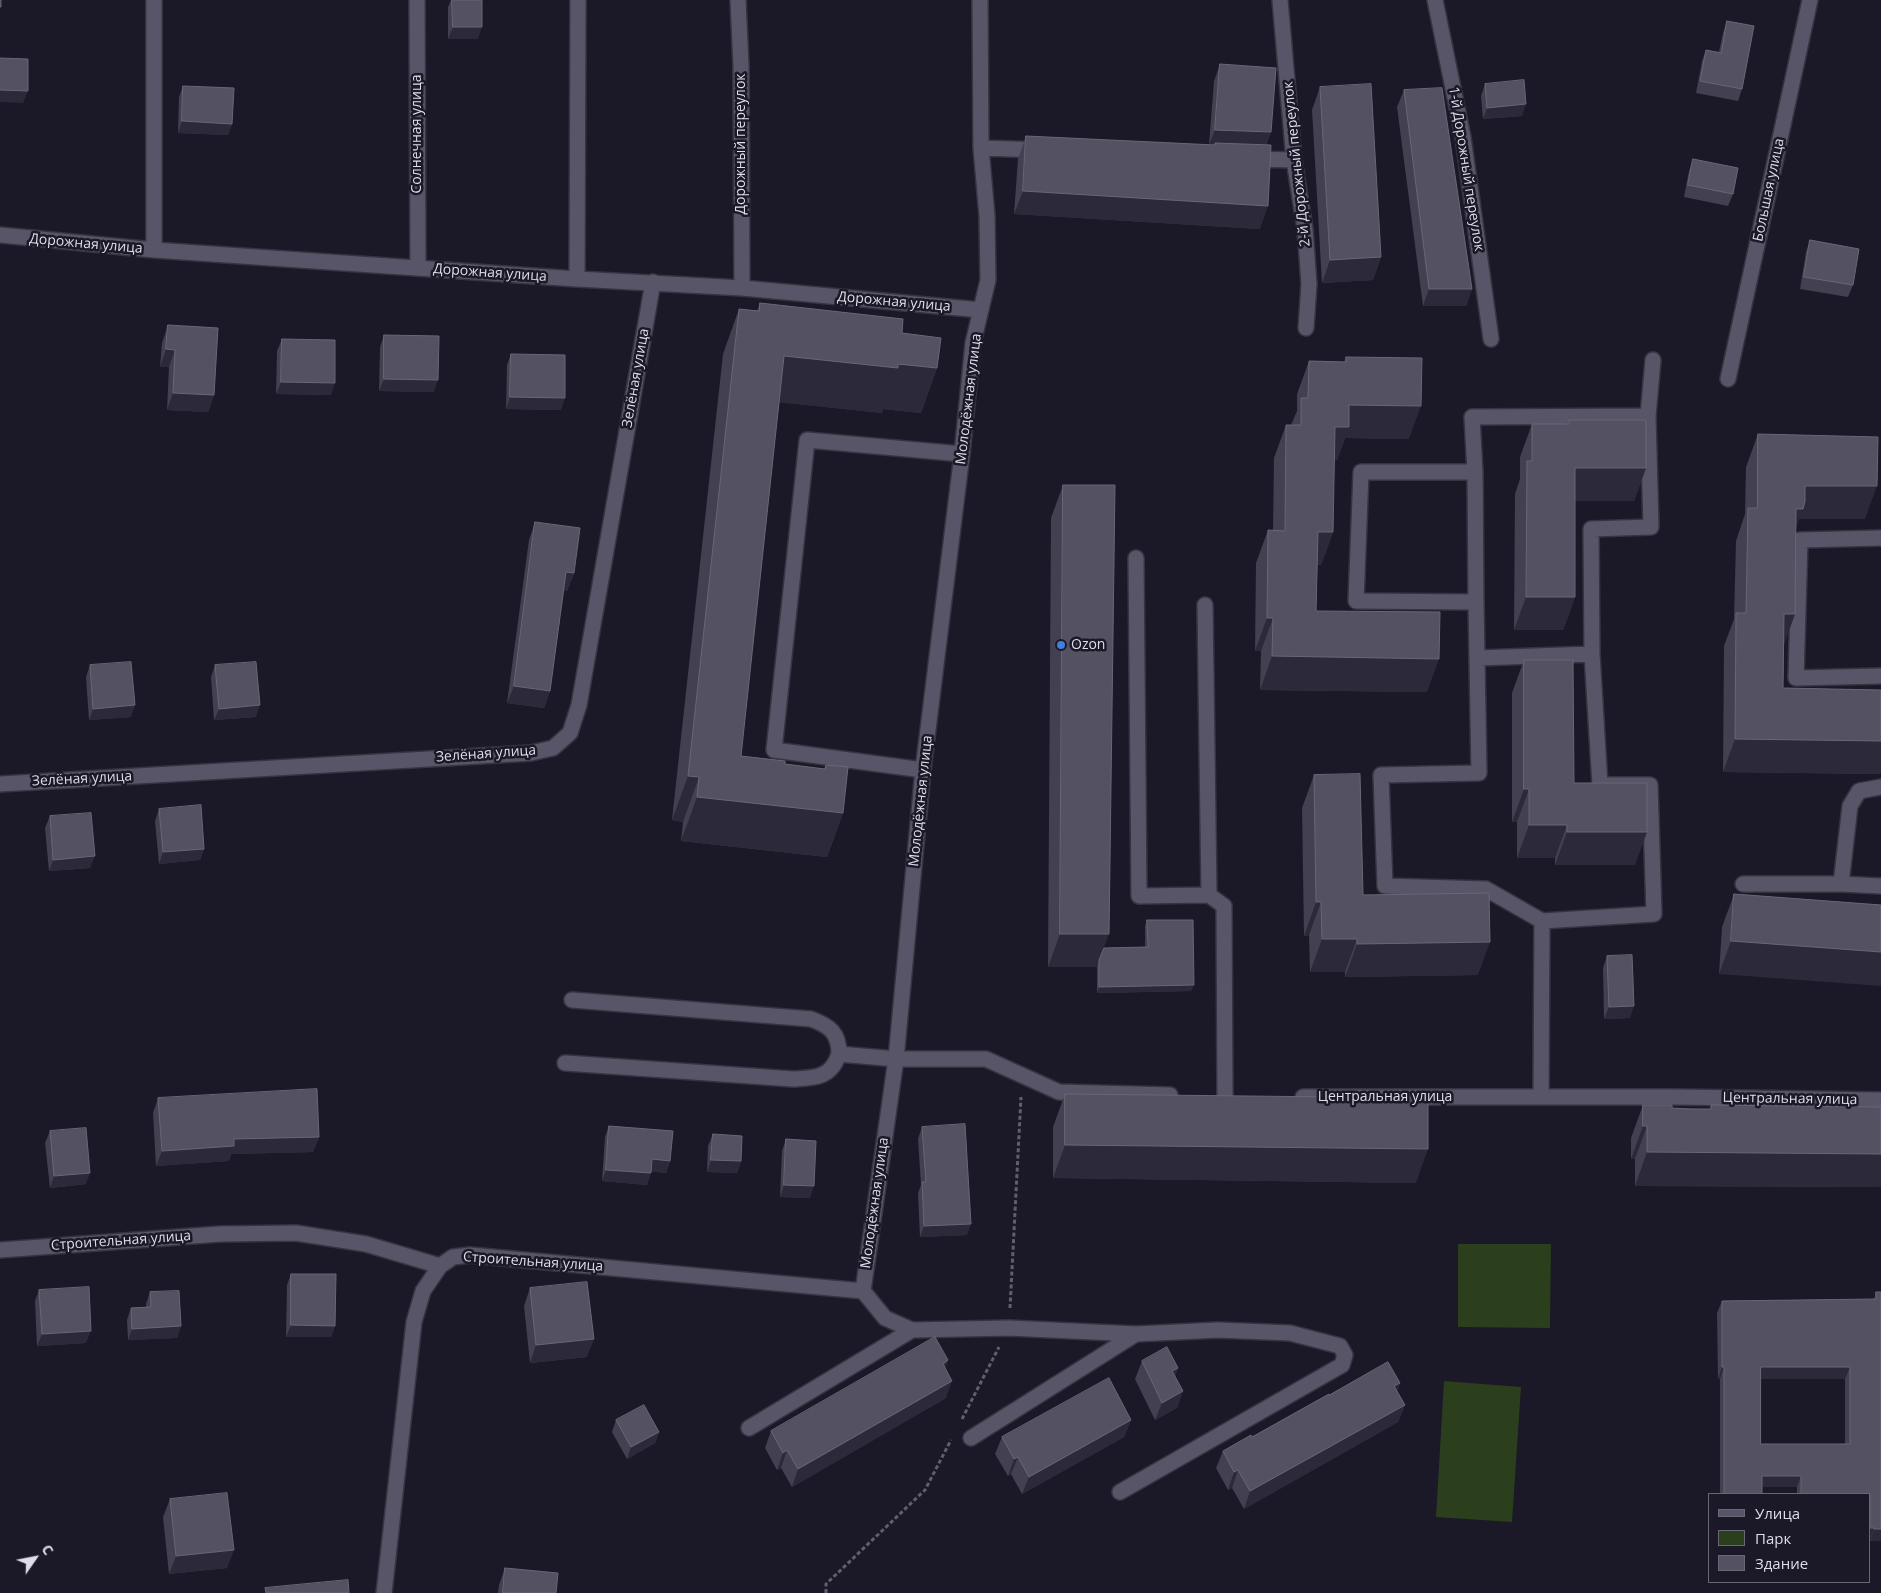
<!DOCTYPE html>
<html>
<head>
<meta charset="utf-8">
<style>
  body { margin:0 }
  #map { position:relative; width:1881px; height:1593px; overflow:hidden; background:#1b1828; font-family:"Open Sans",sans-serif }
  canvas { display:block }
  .legend { position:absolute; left:1708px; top:1493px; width:162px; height:90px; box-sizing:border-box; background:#1b1828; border:1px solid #696775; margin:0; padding:6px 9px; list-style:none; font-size:15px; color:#dedde8 }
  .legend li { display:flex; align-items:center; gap:10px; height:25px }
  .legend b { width:25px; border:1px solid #696775 }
  .north { position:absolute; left:10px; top:1533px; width:50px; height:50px; -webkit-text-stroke:4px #1b1828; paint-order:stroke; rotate:57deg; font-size:14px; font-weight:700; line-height:20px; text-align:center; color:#dedde8 }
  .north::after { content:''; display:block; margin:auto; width:18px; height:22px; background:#dedde8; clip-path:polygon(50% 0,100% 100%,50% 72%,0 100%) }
</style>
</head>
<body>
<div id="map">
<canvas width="1881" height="1593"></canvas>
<ul class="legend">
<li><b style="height:6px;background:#585568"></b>Улица</li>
<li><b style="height:14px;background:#2b3f1d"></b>Парк</li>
<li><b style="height:14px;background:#535162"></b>Здание</li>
</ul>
<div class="north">С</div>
</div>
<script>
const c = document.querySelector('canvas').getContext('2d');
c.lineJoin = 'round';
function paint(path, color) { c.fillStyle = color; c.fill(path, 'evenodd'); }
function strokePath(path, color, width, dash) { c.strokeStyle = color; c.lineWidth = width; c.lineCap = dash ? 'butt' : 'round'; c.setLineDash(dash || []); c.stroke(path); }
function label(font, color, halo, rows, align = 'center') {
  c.font = font + ' "Open Sans",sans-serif'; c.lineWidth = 5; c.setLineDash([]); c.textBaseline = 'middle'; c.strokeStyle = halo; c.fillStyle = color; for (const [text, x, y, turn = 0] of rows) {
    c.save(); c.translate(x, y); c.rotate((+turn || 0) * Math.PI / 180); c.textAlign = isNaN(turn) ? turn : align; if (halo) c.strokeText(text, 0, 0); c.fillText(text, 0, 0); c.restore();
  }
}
const green = new Path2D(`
  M 1458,1244 L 1551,1244 L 1550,1328 L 1458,1327 Z
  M 1444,1381 L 1521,1387 L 1512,1522 L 1436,1517 Z`);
const path = new Path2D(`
  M 1010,1308 L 1021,1097
  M 962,1419 L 999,1347
  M 826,1593 L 826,1584 L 925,1490 L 951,1440`);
const minor = new Path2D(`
  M 154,0 L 154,250
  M 417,0 L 418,268
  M 738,0 L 741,66 L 742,288
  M 1280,0 L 1294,160 L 1305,229 L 1309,284 L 1306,328
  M 1435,0 L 1463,137 L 1491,339
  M 981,148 L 1042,150
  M 1250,159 L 1294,160
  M 0,235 L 154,250 L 577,279 L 742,288 L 981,310
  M 577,279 L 578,0
  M 1728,379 L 1810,0
  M 1475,472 L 1476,602 L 1356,601 L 1361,472 L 1475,472 L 1472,417 L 1648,416
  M 1881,538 L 1800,540 L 1796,678 L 1881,676
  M 1136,558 L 1139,896 L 1209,895 L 1224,906 L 1225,1097
  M 1476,602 L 1479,773 L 1381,775 L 1385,886 L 1486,889 L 1542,921 L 1541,1097
  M 1205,605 L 1209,895
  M 1478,658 L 1592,654 L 1591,529 L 1651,527 L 1648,416 L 1653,360
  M 923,770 L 774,750 L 807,440 L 962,454
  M 0,784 L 531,753 L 553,748 L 570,733 L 579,705 L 653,282
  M 1881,787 L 1859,791 L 1850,806 L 1841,884 L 1881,886
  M 1743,884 L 1841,884
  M 1542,921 L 1654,914 L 1650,785 L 1600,785 L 1592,654
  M 572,1000 L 811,1019 C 830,1026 839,1033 839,1054
  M 565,1063 L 793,1079 C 815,1078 831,1078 839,1054 L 896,1059 L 986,1059 L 1059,1092 L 1170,1095
  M 1303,1097 L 1675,1097 L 1881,1100
  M 0,1250 L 220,1234 L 296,1233 L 366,1244 L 440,1266 L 453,1257 L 470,1255 L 863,1291
  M 863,1291 L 896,1059 L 923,770 L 962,454 L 973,343 L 988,280 L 987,216 L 981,148 L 980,0
  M 863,1291 L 885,1318 L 912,1330 L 1009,1328 L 1136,1334 L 1218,1330 L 1290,1333 L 1340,1346 L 1345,1355 L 1342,1365 L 1120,1492
  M 749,1428 L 912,1330
  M 971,1438 L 1136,1334
  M 384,1593 L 414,1322 L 423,1291 L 440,1266`);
const wall = new Path2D(`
  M 451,0 L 482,0 L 478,39 L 448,39 L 448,7 Z
  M 1727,21 L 1742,89 L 1738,101 L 1696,93 L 1702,61 L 1706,50 L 1719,52 L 1723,33 Z
  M 1220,64 L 1271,132 L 1266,145 L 1260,229 L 1014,214 L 1018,159 L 1026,136 L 1209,145 L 1214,81 Z
  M 1485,84 L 1522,116 L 1483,119 L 1481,96 Z
  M 183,86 L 232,124 L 228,135 L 178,133 L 179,97 Z
  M 1320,87 L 1381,257 L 1373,280 L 1322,283 L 1312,110 Z
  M 1404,90 L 1472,289 L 1466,306 L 1423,306 L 1397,107 Z
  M 1693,159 L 1733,194 L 1728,206 L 1684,197 L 1689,171 Z
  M 1810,240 L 1853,285 L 1848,297 L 1800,289 L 1806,252 Z
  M 760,303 L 902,333 L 937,368 L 921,413 L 883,409 L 882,413 L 779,402 L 741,756 L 785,764 L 824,769 L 826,765 L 843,813 L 827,857 L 681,841 L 683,822 L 672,820 L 723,354 L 739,309 L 757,311 Z
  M 168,325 L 214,395 L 208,412 L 167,410 L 169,367 L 160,367 L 162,343 Z
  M 384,335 L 434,392 L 379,391 L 380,347 Z
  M 282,339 L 331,395 L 276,394 L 277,351 Z
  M 511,354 L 561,410 L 506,409 L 507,365 Z
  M 1346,357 L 1409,439 L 1345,438 L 1337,460 L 1334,460 L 1333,532 L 1321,565 L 1317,565 L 1316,611 L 1427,692 L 1260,690 L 1261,651 L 1255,651 L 1256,563 L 1268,530 L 1273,530 L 1274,458 L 1286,425 L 1291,425 L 1297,411 L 1297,394 L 1309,361 L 1344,362 Z
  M 1569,420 L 1646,468 L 1634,501 L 1575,501 L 1575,597 L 1563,630 L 1514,630 L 1515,494 L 1520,479 L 1520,457 L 1532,424 L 1567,424 Z
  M 1758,434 L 1865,519 L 1799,519 L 1795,528 L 1795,614 L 1784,644 L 1783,688 L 1881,690 L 1881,771 L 1880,774 L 1723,772 L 1724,646 L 1734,619 L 1736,541 L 1745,514 L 1746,467 Z
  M 1063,485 L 1104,948 L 1145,947 L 1145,926 L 1147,920 L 1191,991 L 1097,993 L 1097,966 L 1097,967 L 1048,967 L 1051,518 Z
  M 535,522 L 574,573 L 567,591 L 564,590 L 550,691 L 544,708 L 507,703 L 529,540 Z
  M 1524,660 L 1574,783 L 1635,865 L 1555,865 L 1555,858 L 1517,858 L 1517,822 L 1512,822 L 1512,693 Z
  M 90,665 L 131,717 L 89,720 L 86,677 Z
  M 215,665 L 256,717 L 214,720 L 211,677 Z
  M 1314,775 L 1363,895 L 1478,975 L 1345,977 L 1345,972 L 1310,972 L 1309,935 L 1304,936 L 1302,808 Z
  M 159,809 L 204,849 L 200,860 L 159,864 L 155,821 Z
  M 50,816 L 90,868 L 49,871 L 45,828 Z
  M 1734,894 L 1881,905 L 1719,974 L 1722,927 Z
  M 1607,956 L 1630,1018 L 1604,1019 L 1603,968 Z
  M 1065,1094 L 1416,1183 L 1053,1178 L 1053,1127 Z
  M 158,1098 L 319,1137 L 313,1152 L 231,1154 L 229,1161 L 156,1166 L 153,1113 Z
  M 1643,1105 L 1672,1108 L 1710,1109 L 1711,1105 L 1881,1107 L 1881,1187 L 1635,1186 L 1635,1159 L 1631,1159 L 1631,1138 Z
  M 609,1126 L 670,1161 L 666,1173 L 651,1171 L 647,1185 L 602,1181 L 605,1137 Z
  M 922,1127 L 967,1235 L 920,1237 L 918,1193 L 921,1185 L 918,1139 Z
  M 50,1131 L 86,1184 L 50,1188 L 45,1143 Z
  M 713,1134 L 741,1161 L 737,1173 L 707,1172 L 708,1146 Z
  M 786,1139 L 810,1198 L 780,1197 L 782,1151 Z
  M 291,1274 L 335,1326 L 331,1337 L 286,1337 L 287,1285 Z
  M 530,1288 L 587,1357 L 530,1363 L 524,1306 Z
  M 39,1290 L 86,1343 L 37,1346 L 35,1301 Z
  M 150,1292 L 181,1326 L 177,1338 L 128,1340 L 127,1320 L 131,1308 L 146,1307 L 146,1304 Z
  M 1876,1292 L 1881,1541 L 1870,1541 L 1870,1494 L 1797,1494 L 1797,1487 L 1762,1487 L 1762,1494 L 1720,1494 L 1720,1379 L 1718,1379 L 1717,1313 L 1722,1301 L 1874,1299 ZM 1761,1379 L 1845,1379 L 1845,1444 L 1761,1444 Z
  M 948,1360 L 945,1368 L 946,1398 L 792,1487 L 781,1468 L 777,1470 L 765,1448 L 771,1431 Z
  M 1142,1361 L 1178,1368 L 1175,1376 L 1183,1391 L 1177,1408 L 1155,1420 L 1135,1379 Z
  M 1400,1383 L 1397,1391 L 1405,1405 L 1398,1422 L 1244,1509 L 1232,1488 L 1228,1490 L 1216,1468 L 1223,1451 L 1252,1437 L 1329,1395 Z
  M 616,1420 L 659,1432 L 655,1443 L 627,1459 L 612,1432 Z
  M 1131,1420 L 1124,1437 L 1022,1494 L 1011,1474 L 1008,1476 L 995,1454 L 1002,1437 Z
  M 170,1499 L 227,1568 L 169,1574 L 163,1517 Z
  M 505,1568 L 556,1593 L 498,1593 L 499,1585 Z`);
const shadedWall = new Path2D(`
  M 453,27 L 482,27 L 478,39 L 448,39 Z
  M 0,90 L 28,91 L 23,103 L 0,102 Z
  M 1526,104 L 1522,116 L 1483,119 L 1487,108 Z
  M 182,121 L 232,124 L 228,135 L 178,133 Z
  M 1215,130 L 1271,132 L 1264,149 L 1215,143 L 1214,148 L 1208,147 Z
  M 1023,191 L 1268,206 L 1260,229 L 1014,214 Z
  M 1381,257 L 1373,280 L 1322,283 L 1330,260 Z
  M 1429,289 L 1472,289 L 1466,306 L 1423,306 Z
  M 166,349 L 175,350 L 169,367 L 160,367 Z
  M 784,356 L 898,364 L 937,368 L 921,413 L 883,409 L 882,413 L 767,401 Z
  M 384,379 L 438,380 L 434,392 L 379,391 Z
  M 281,382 L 335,383 L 331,395 L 276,394 Z
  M 173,393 L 214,395 L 208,412 L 167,410 Z
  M 510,397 L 565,398 L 561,410 L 506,409 Z
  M 1349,405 L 1421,406 L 1409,439 L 1345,438 L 1337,460 L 1323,460 L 1335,427 Z
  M 1575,468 L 1646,468 L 1634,501 L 1563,501 Z
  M 1805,486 L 1877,486 L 1865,519 L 1799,519 L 1791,542 L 1796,509 Z
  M 1318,532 L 1333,532 L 1321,565 L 1306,565 Z
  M 566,572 L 574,573 L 567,591 L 560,590 Z
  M 1526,597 L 1575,597 L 1563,630 L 1514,630 Z
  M 1784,614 L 1795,614 L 1783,647 Z
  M 1267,618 L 1273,618 L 1261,651 L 1255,651 Z
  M 1272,656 L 1439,659 L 1427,692 L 1260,690 Z
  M 514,686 L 550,691 L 544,708 L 507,703 Z
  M 135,705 L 131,717 L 89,720 L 93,709 Z
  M 260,705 L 256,717 L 214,720 L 219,709 Z
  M 1735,739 L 1881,741 L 1881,771 L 1880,774 L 1723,772 Z
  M 688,776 L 699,777 L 683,822 L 672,820 Z
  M 1524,789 L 1529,789 L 1517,822 L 1512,822 Z
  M 697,797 L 843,813 L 827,857 L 681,841 Z
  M 1529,825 L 1567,825 L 1555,858 L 1517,858 Z
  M 1567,832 L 1647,832 L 1635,865 L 1555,865 Z
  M 204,849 L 200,860 L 159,864 L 163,852 Z
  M 95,856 L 90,868 L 49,871 L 53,860 Z
  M 1316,902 L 1321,902 L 1309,935 L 1304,936 Z
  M 1060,934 L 1109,934 L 1097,967 L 1048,967 Z
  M 1322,939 L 1357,939 L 1345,972 L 1310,972 Z
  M 1731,941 L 1881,952 L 1881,986 L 1719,974 Z
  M 1490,942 L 1478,975 L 1345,977 L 1357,944 Z
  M 1194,985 L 1191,991 L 1097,993 L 1099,987 Z
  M 1634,1006 L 1630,1018 L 1604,1019 L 1609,1007 Z
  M 1643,1126 L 1647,1126 L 1635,1159 L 1631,1159 Z
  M 319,1137 L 313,1152 L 231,1154 L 229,1161 L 156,1166 L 162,1151 L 234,1139 Z
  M 1065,1145 L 1428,1149 L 1416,1183 L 1053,1178 Z
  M 1647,1152 L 1881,1154 L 1881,1187 L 1635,1186 Z
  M 652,1159 L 670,1161 L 666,1173 L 648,1171 Z
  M 711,1160 L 741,1161 L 737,1173 L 707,1172 Z
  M 606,1170 L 651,1173 L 647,1185 L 602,1181 Z
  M 90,1173 L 86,1184 L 50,1188 L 54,1176 Z
  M 784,1185 L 814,1186 L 810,1198 L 780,1197 Z
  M 971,1224 L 967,1235 L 920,1237 L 924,1226 Z
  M 291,1325 L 335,1326 L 331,1337 L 286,1337 Z
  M 181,1326 L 177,1338 L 128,1340 L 132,1329 Z
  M 91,1331 L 86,1343 L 37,1346 L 42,1334 Z
  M 594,1339 L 587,1357 L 530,1363 L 536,1345 Z
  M 948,1360 L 942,1377 L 943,1364 Z
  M 1722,1367 L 1724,1367 L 1720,1379 L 1718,1379 Z
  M 1761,1367 L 1850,1367 L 1845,1379 L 1757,1379 Z
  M 1178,1368 L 1172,1385 L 1172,1371 Z
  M 952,1381 L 946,1398 L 792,1487 L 798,1469 Z
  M 1400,1383 L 1393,1400 L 1394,1386 Z
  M 1183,1391 L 1177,1408 L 1155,1420 L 1162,1403 Z
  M 1405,1405 L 1398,1422 L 1244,1509 L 1250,1491 Z
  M 1131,1420 L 1124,1437 L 1022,1494 L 1029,1477 Z
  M 659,1432 L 655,1443 L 627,1459 L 631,1447 Z
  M 787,1450 L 781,1468 L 777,1470 L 783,1453 Z
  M 1018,1457 L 1011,1474 L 1008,1476 L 1014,1459 Z
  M 1238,1470 L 1232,1488 L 1228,1490 L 1234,1472 Z
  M 1762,1476 L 1801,1476 L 1797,1487 L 1758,1487 Z
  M 1870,1528 L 1874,1528 L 1870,1540 Z
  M 1874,1529 L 1881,1529 L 1881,1541 L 1870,1541 Z
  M 234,1550 L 227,1568 L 169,1574 L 176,1556 Z`);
const building = new Path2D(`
  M 0,0 L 1,0 L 1,7 L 0,7 Z
  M 452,0 L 482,0 L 482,27 L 453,27 Z
  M 1727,21 L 1754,26 L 1742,89 L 1700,81 L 1706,50 L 1721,53 Z
  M 0,58 L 28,59 L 28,91 L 0,90 Z
  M 1220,64 L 1276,68 L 1271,132 L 1215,130 Z
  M 1524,80 L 1526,104 L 1487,108 L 1485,84 Z
  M 1371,84 L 1381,257 L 1330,260 L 1320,87 Z
  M 183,86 L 234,88 L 232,124 L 182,121 Z
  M 1442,88 L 1472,289 L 1429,289 L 1404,90 Z
  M 1026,136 L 1215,145 L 1215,143 L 1271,145 L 1268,206 L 1023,191 Z
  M 1693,159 L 1738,168 L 1733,194 L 1688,185 Z
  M 1810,240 L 1859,249 L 1853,285 L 1804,277 Z
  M 760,303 L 903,319 L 902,333 L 941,338 L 937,368 L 898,364 L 898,368 L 784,356 L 741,756 L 785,761 L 785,764 L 825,769 L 826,765 L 848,767 L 843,813 L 697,797 L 699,777 L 688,776 L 739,309 L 759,311 Z
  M 168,325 L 218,328 L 214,395 L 173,393 L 175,350 L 166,349 Z
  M 384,335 L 439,336 L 438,380 L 384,379 Z
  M 282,339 L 335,340 L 335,383 L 281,382 Z
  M 511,354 L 565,355 L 565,398 L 510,397 Z
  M 1346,357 L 1422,358 L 1421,406 L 1349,405 L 1349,427 L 1335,427 L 1333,532 L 1318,532 L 1316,611 L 1440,612 L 1439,659 L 1272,656 L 1273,618 L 1267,618 L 1268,530 L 1285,531 L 1286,425 L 1301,425 L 1301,398 L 1308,398 L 1309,361 L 1346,362 Z
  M 1569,420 L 1646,420 L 1646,468 L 1575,468 L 1575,597 L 1526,597 L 1527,461 L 1532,461 L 1532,424 L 1569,424 Z
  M 1758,434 L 1878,437 L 1877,486 L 1805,486 L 1805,501 L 1803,509 L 1796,509 L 1795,614 L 1784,614 L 1783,688 L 1881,690 L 1881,741 L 1735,739 L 1736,613 L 1746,613 L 1748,508 L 1757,508 Z
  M 1063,485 L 1115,485 L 1109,934 L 1060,934 Z
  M 535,522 L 580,528 L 574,573 L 566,572 L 550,691 L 514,686 Z
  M 1524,660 L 1573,660 L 1574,783 L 1647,783 L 1647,832 L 1567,832 L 1567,825 L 1529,825 L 1529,789 L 1524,789 Z
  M 131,662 L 135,705 L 93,709 L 90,665 Z
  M 256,662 L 260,705 L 219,709 L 215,665 Z
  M 1360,774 L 1363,895 L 1489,893 L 1490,942 L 1357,944 L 1357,939 L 1322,939 L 1321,902 L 1316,902 L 1314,775 Z
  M 201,805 L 204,849 L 163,852 L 159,809 Z
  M 91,813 L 95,856 L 53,860 L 50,816 Z
  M 1734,894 L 1881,905 L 1881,952 L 1731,941 Z
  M 1147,920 L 1193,920 L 1194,985 L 1099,987 L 1099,960 L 1104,948 L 1148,947 Z
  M 1632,955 L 1634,1006 L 1609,1007 L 1607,956 Z
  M 317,1089 L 319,1137 L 234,1139 L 234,1146 L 162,1151 L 158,1098 Z
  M 1065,1094 L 1428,1098 L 1428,1149 L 1065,1145 Z
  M 1643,1105 L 1672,1105 L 1672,1108 L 1691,1109 L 1711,1109 L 1711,1105 L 1881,1107 L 1881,1154 L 1647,1152 L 1647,1126 L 1643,1126 Z
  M 965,1124 L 971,1224 L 924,1226 L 922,1182 L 926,1182 L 922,1127 Z
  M 609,1126 L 673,1131 L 670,1161 L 652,1159 L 651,1173 L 606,1170 Z
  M 86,1128 L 90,1173 L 54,1176 L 50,1131 Z
  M 713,1134 L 742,1136 L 741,1161 L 711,1160 Z
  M 786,1139 L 816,1141 L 814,1186 L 784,1185 Z
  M 291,1274 L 336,1274 L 335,1326 L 291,1325 Z
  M 587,1282 L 594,1339 L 536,1345 L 530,1288 Z
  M 89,1287 L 91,1331 L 42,1334 L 39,1290 Z
  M 179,1291 L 181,1326 L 132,1329 L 131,1308 L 151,1307 L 150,1292 Z
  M 1876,1292 L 1881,1292 L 1881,1529 L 1874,1529 L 1874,1528 L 1870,1528 L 1870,1494 L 1801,1494 L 1801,1476 L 1762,1476 L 1762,1494 L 1724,1494 L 1724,1367 L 1722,1367 L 1722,1301 L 1876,1299 ZM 1761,1367 L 1850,1367 L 1850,1444 L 1761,1444 Z
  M 935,1337 L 948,1360 L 943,1364 L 952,1381 L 798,1469 L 787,1450 L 783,1453 L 771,1431 Z
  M 1167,1347 L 1178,1368 L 1172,1371 L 1183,1391 L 1162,1403 L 1142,1361 Z
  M 1388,1362 L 1400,1383 L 1394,1386 L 1405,1405 L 1250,1491 L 1238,1470 L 1234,1472 L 1223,1451 L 1251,1435 L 1252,1437 L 1329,1394 L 1329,1395 Z
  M 1109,1378 L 1131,1420 L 1029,1477 L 1018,1457 L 1014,1459 L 1002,1437 Z
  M 644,1405 L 659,1432 L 631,1447 L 616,1420 Z
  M 227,1493 L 234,1550 L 176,1556 L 170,1499 Z
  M 505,1568 L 558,1573 L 556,1593 L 503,1593 Z
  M 348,1580 L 349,1593 L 266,1593 L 265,1588 Z`);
const markers = [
  [1061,645,5,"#3f7fe0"]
];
const streetNames = [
  ["Солнечная улица",417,134,-90],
  ["Дорожный переулок",741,144,-90],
  ["2-й Дорожный переулок",1297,164,-96],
  ["1-й Дорожный переулок",1466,169,81],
  ["Большая улица",1769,190,-78],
  ["Дорожная улица",86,244,5],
  ["Дорожная улица",490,273,4],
  ["Дорожная улица",894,302,5],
  ["Зелёная улица",636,378,-80],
  ["Молодёжная улица",969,399,-83],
  ["Зелёная улица",486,754,-4],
  ["Зелёная улица",82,779,-3],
  ["Молодёжная улица",921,801,-84],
  ["Центральная улица",1385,1097],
  ["Центральная улица",1790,1099,1],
  ["Молодёжная улица",875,1203,-82],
  ["Строительная улица",121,1241,-4],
  ["Строительная улица",533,1262,4]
];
const poiNames = [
  ["Ozon",1071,645]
];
paint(green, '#2b3f1d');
strokePath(minor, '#363440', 18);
strokePath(path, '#615f6d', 3, [4, 2.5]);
strokePath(minor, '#585568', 15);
paint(wall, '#434051');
paint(shadedWall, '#2c293a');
paint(building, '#535162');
strokePath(building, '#696777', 1);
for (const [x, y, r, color] of markers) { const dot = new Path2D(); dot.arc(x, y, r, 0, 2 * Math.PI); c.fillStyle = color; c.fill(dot); strokePath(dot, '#1b1828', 2); }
label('14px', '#dedde8', '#1b1828', streetNames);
label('14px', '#dedde8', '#1b1828', poiNames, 'left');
</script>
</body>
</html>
